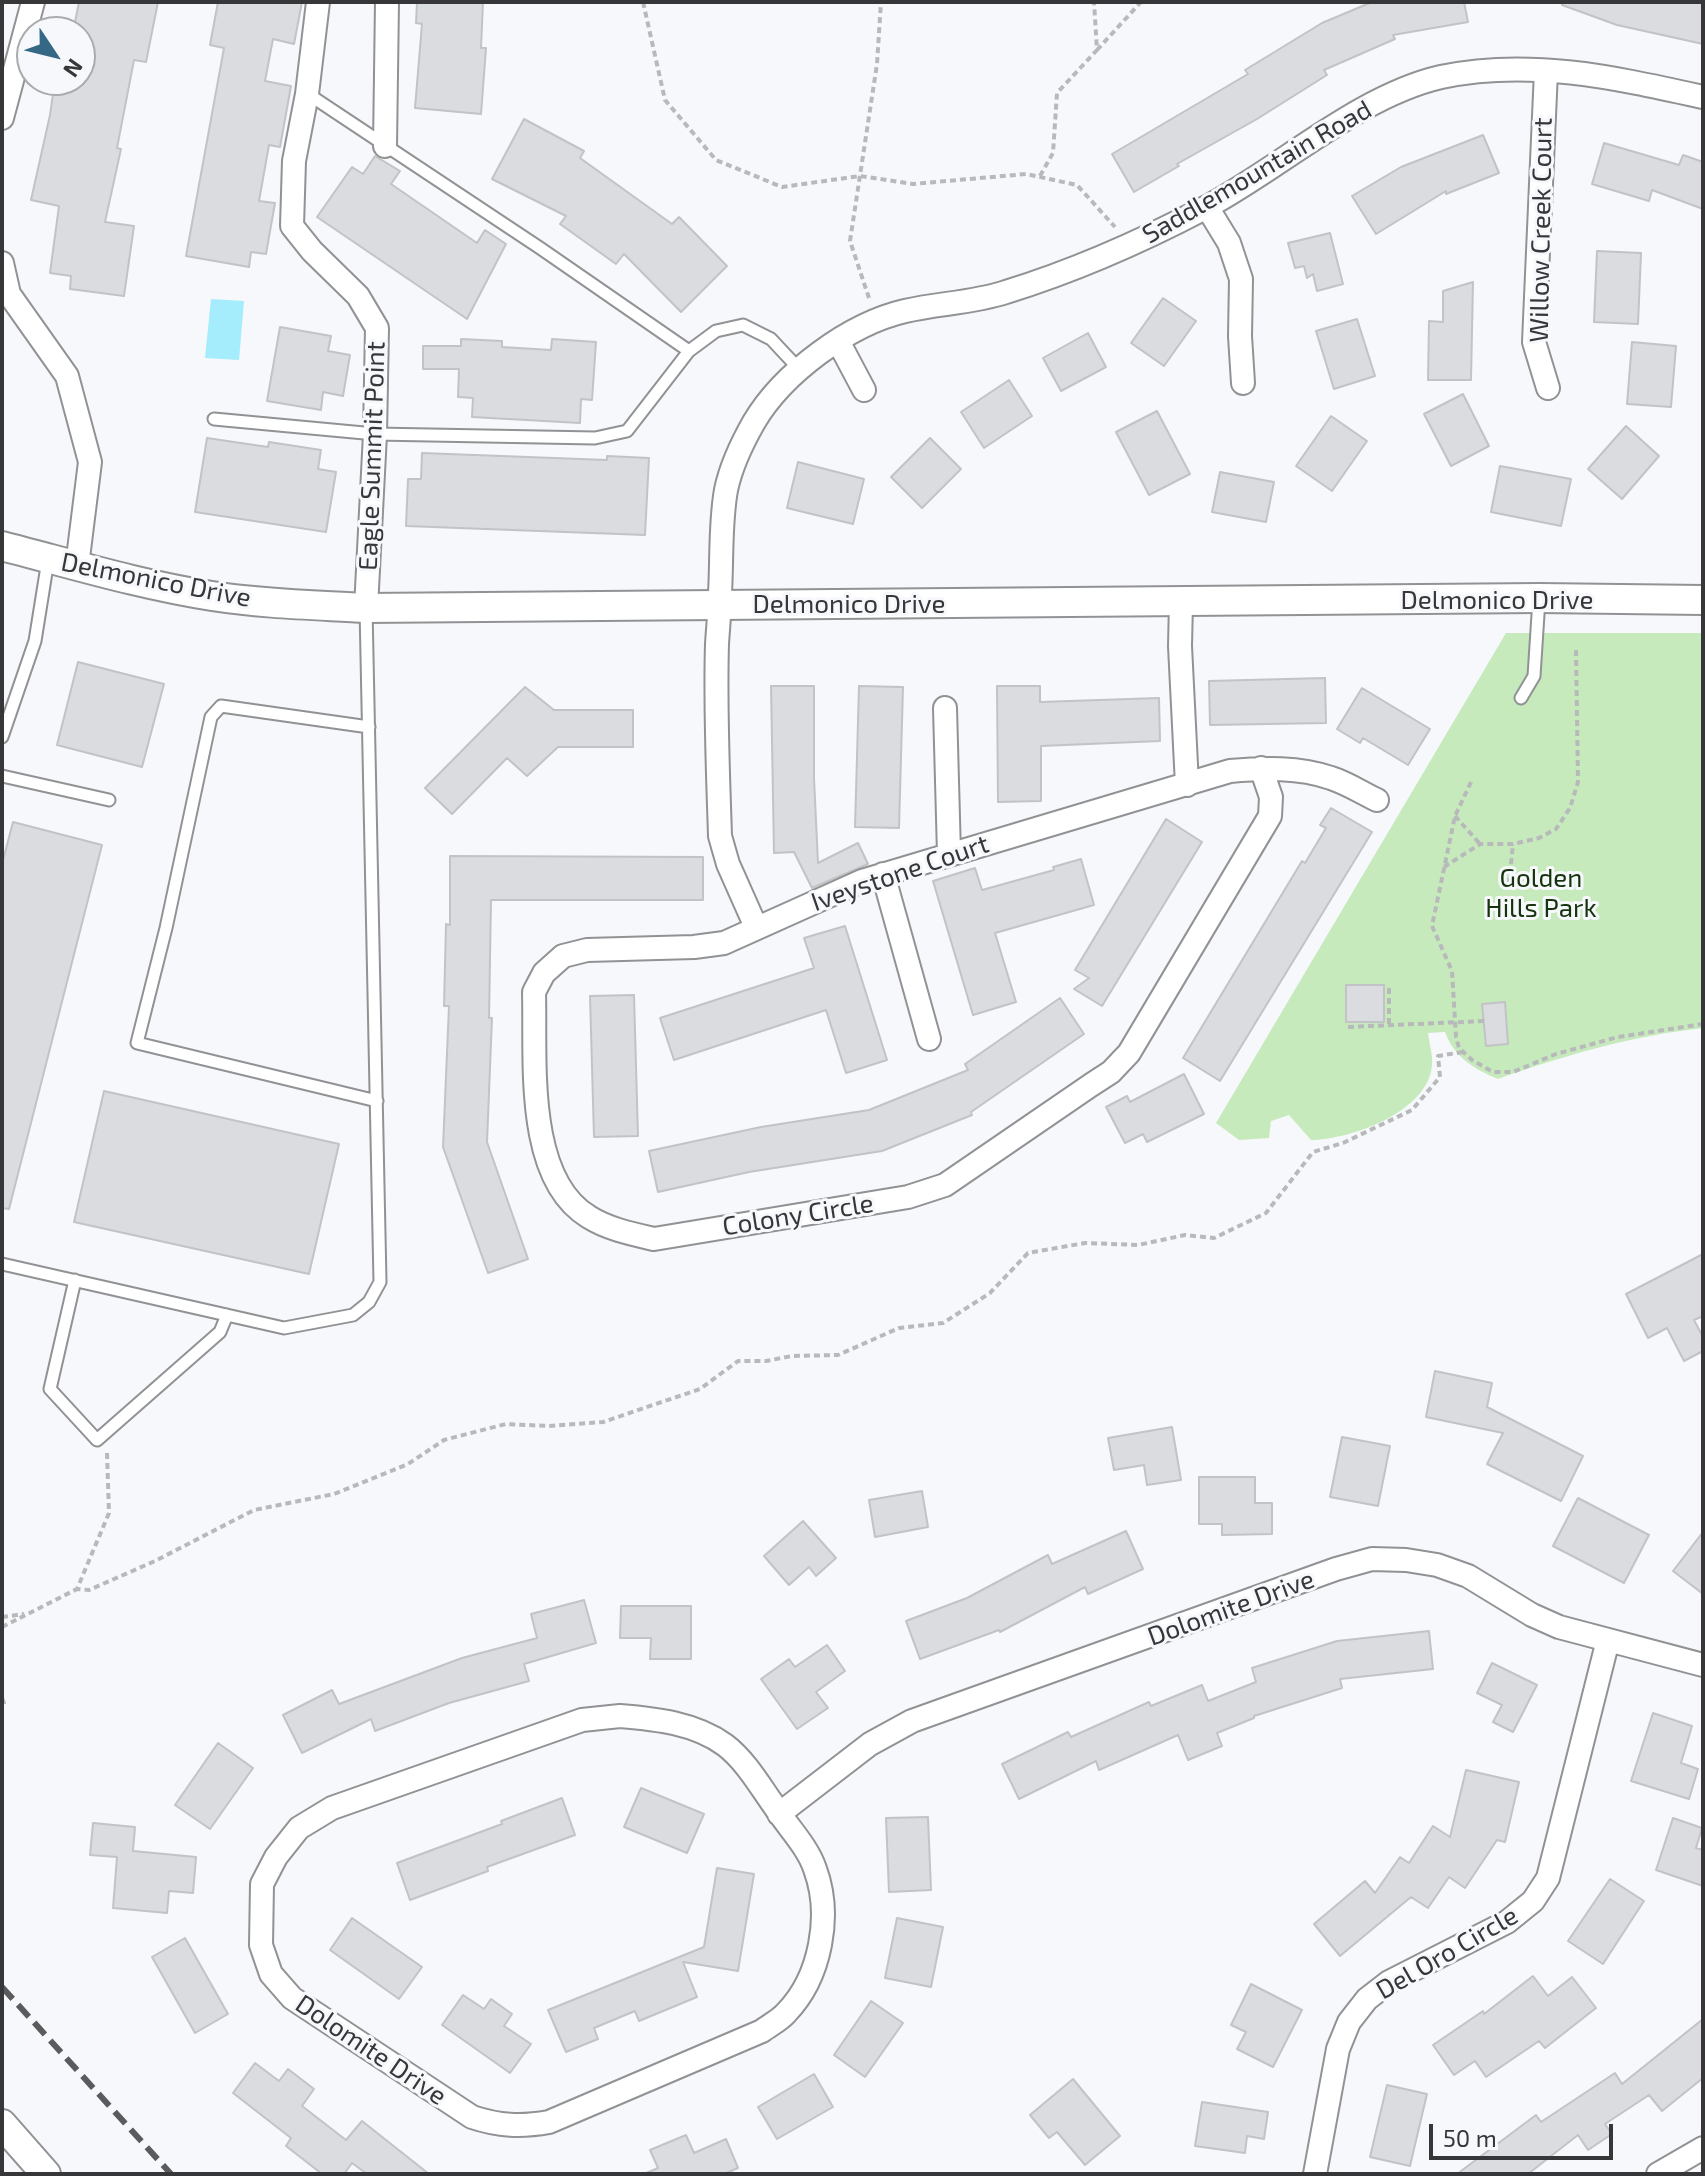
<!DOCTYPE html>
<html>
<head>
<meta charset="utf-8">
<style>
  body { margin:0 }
  #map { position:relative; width:1705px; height:2176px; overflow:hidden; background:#f6f8fb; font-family:"Exo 2",sans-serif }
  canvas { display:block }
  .frame { position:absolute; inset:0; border:4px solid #373739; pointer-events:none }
  .north { position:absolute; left:16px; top:16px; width:80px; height:80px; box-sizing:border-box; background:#f6f8fb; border:2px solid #aaabad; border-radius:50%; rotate:125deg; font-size:22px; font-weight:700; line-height:32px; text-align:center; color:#373739 }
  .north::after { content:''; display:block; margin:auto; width:28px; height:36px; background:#346884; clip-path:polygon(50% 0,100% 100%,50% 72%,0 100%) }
  .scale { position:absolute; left:1429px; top:2124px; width:184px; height:36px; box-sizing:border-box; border:4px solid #373739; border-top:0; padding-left:10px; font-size:24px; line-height:28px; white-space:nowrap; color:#373739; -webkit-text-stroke:6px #f6f8fb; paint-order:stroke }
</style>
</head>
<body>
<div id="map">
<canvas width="1705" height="2176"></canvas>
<div class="frame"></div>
<div class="north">N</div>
<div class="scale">50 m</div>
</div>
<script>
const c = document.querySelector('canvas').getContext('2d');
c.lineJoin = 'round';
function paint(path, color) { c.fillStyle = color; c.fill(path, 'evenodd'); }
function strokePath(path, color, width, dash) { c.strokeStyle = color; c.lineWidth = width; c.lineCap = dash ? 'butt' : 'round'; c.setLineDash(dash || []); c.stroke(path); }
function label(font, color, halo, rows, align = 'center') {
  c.font = font + ' "Exo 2",sans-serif'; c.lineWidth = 6; c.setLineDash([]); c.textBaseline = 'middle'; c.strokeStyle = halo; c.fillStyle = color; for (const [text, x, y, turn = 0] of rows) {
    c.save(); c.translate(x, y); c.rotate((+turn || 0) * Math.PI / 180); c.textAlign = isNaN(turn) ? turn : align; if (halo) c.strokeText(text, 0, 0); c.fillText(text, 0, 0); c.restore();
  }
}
const green = new Path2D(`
  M 1506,633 L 1703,633 L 1703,1028 C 1632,1036 1565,1055 1498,1079 C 1474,1069 1454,1057 1445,1032 L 1428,1033 C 1429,1043 1433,1055 1432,1065 C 1429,1112 1349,1140 1311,1140 L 1289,1115 L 1271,1121 L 1269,1138 L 1239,1140 L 1216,1123 Z`);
const water = new Path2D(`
  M 211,299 L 244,301 L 239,360 L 205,358 Z`);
const building = new Path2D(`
  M 79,2 L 158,2 L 146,62 L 134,60 L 117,148 L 121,149 L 105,222 L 134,226 L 124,296 L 70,289 L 71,276 L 50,273 L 59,206 L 31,200 L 50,115 L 55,80 L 80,80 L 80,32 L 73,32 Z
  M 218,2 L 302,2 L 294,44 L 273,39 L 265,81 L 291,86 L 280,147 L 269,145 L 259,201 L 275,203 L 266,254 L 251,252 L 249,267 L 186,256 L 224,48 L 210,45 Z
  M 417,2 L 483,2 L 481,48 L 486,48 L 481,114 L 415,108 L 422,24 L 416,23 Z
  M 1372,2 L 1464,2 L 1468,22 L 1393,35 L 1395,39 L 1324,70 L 1327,75 L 1257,119 L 1177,164 L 1179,166 L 1134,192 L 1112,154 L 1248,74 L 1245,70 L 1322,23 Z
  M 1562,2 L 1703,2 L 1703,44 L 1617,25 L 1562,5 Z
  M 524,119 L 584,151 L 580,158 L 672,224 L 679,217 L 727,266 L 681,312 L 624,254 L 616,264 L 560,224 L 566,216 L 492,179 Z
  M 1483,135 L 1499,173 L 1446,194 L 1446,191 L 1376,234 L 1352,196 L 1401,167 Z
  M 1604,143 L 1679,165 L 1683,155 L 1703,162 L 1703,209 L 1652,190 L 1649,201 L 1592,184 Z
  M 375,156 L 400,171 L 391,184 L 477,243 L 485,230 L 506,244 L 467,319 L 317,217 L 352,167 L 363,174 Z
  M 1330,233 L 1343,284 L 1317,291 L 1313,274 L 1307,278 L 1304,266 L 1295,268 L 1288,243 Z
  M 1597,251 L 1641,253 L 1638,324 L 1594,322 Z
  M 1473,282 L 1471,380 L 1428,380 L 1429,321 L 1443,322 L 1443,291 Z
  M 1163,298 L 1196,321 L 1164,366 L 1131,343 Z
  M 1357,319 L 1375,376 L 1334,389 L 1316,331 Z
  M 280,327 L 331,336 L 328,351 L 350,355 L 343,396 L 323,392 L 321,410 L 267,401 Z
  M 1088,333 L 1106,367 L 1061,391 L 1043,358 Z
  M 461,339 L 502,341 L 502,347 L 551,350 L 552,339 L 596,342 L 592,400 L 581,399 L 580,423 L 472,417 L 473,398 L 458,397 L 459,369 L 423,369 L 423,346 L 461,346 Z
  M 1632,342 L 1676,346 L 1671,407 L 1627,404 Z
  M 1009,380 L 1032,416 L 984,448 L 961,412 Z
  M 1463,394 L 1489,446 L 1451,466 L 1424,414 Z
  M 1157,411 L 1190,474 L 1149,495 L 1116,432 Z
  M 1331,416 L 1367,441 L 1332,491 L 1296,466 Z
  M 1626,426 L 1659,456 L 1622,499 L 1588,469 Z
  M 207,438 L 268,447 L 269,442 L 321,450 L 318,469 L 336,472 L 326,532 L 195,512 Z
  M 930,438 L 961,469 L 922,508 L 891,477 Z
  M 422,453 L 607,460 L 607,456 L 649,458 L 645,535 L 406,526 L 408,479 L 421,479 Z
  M 798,462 L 864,479 L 853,524 L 787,508 Z
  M 1500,466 L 1571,479 L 1561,526 L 1491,512 Z
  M 1220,472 L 1274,482 L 1266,522 L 1212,512 Z
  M 78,662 L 164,684 L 142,767 L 57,745 Z
  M 1325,678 L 1326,723 L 1210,725 L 1209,681 Z
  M 771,686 L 814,686 L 814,778 L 818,863 L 858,843 L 868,864 L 812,888 L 794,852 L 774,853 Z
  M 859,686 L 903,687 L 899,828 L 855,827 Z
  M 997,686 L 1040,686 L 1040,702 L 1159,698 L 1160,741 L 1041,746 L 1041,801 L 998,802 Z
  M 525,687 L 554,710 L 633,710 L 633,747 L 558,747 L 527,776 L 507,758 L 452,814 L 425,788 Z
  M 1362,688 L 1430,729 L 1408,765 L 1363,738 L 1360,743 L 1337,729 Z
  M 1331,808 L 1372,832 L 1220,1081 L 1183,1058 L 1302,861 L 1305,863 L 1326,828 L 1320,825 Z
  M 1166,819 L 1202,842 L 1102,1006 L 1074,989 L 1089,978 L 1075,970 Z
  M 13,822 L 102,845 L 9,1209 L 2,1208 L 2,864 Z
  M 450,856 L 703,857 L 703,900 L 491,900 L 489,1018 L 492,1018 L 487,1142 L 528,1259 L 488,1273 L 443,1147 L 449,1006 L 444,1006 L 446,924 L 450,925 Z
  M 1081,859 L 1094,905 L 995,933 L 1016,1002 L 973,1015 L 933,881 L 975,868 L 982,890 L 1054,870 L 1053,867 Z
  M 845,926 L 887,1060 L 846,1073 L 826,1010 L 674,1060 L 660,1018 L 814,968 L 804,938 Z
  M 1346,985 L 1384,985 L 1384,1022 L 1346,1022 Z
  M 634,995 L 638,1136 L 594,1137 L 590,996 Z
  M 1060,998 L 1084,1034 L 971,1112 L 972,1115 L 882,1151 L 749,1172 L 658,1192 L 649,1151 L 761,1127 L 869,1110 L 968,1070 L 965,1064 Z
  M 1505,1002 L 1508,1044 L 1486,1046 L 1482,1004 Z
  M 1184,1074 L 1204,1114 L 1147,1142 L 1143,1134 L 1125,1143 L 1106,1107 L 1127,1096 L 1130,1102 Z
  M 104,1091 L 339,1144 L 309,1274 L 74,1222 Z
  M 1703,1254 L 1703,1316 L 1694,1320 L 1703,1337 L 1703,1351 L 1684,1361 L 1667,1328 L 1648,1338 L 1626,1294 Z
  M 1435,1371 L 1492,1383 L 1487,1407 L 1583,1456 L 1561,1501 L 1487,1464 L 1503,1433 L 1426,1417 Z
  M 1172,1427 L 1181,1480 L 1147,1485 L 1144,1465 L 1114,1470 L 1108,1438 Z
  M 1342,1437 L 1390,1446 L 1378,1506 L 1330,1497 Z
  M 1199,1477 L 1255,1477 L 1255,1503 L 1272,1503 L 1272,1534 L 1222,1535 L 1222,1524 L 1199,1524 Z
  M 922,1491 L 928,1527 L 875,1537 L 869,1500 Z
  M 1578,1498 L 1649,1535 L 1624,1583 L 1553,1546 Z
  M 803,1521 L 836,1558 L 816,1576 L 809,1567 L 789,1585 L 764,1556 Z
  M 1126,1531 L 1143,1569 L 1088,1594 L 1085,1587 L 1000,1632 L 999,1630 L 920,1659 L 906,1621 L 967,1598 L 1048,1555 L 1052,1564 Z
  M 1703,1532 L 1703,1594 L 1673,1571 Z
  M 584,1600 L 596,1643 L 524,1664 L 529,1681 L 449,1703 L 375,1731 L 371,1719 L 302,1753 L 283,1715 L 332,1690 L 339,1704 L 462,1658 L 537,1638 L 531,1614 Z
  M 621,1606 L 691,1606 L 691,1659 L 650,1659 L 651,1638 L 620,1638 Z
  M 1429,1631 L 1433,1669 L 1340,1679 L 1342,1688 L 1254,1716 L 1254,1718 L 1217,1733 L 1222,1746 L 1188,1760 L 1178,1735 L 1099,1770 L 1096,1761 L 1019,1799 L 1002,1764 L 1068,1732 L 1071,1737 L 1149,1702 L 1151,1706 L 1202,1685 L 1208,1701 L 1256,1682 L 1252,1668 L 1337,1641 Z
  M 827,1645 L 845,1671 L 816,1692 L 828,1708 L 797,1729 L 761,1679 L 789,1659 L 795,1667 Z
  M 1492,1663 L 1537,1685 L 1513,1732 L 1493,1722 L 1502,1705 L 1477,1693 Z
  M 1653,1713 L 1692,1726 L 1681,1763 L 1698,1769 L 1689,1799 L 1631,1781 Z
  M 218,1743 L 253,1768 L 210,1829 L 175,1805 Z
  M 1466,1770 L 1519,1782 L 1505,1842 L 1497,1840 L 1465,1888 L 1449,1877 L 1428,1908 L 1411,1897 L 1340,1956 L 1314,1924 L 1365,1881 L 1375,1893 L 1400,1857 L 1409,1863 L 1433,1826 L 1450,1837 Z
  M 641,1788 L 704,1814 L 687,1853 L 624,1827 Z
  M 562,1798 L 575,1835 L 487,1867 L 488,1871 L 410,1900 L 397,1863 L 502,1824 L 501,1821 Z
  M 928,1817 L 931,1890 L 889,1892 L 886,1818 Z
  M 1673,1818 L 1702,1828 L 1696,1848 L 1703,1850 L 1703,1886 L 1656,1870 Z
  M 93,1823 L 135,1827 L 133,1851 L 196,1857 L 193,1893 L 169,1891 L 167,1913 L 113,1908 L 117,1857 L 90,1855 Z
  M 717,1868 L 754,1874 L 738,1971 L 683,1962 L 697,1997 L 639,2021 L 635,2011 L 594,2028 L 598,2039 L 566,2052 L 548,2010 L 704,1947 Z
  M 1610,1879 L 1644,1901 L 1603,1964 L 1568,1941 Z
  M 352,1918 L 422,1967 L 399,1999 L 330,1950 Z
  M 897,1918 L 943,1927 L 931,1987 L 885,1978 Z
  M 185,1938 L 228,2014 L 195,2033 L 152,1957 Z
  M 1533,1976 L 1548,1996 L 1572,1977 L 1596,2008 L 1545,2048 L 1539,2041 L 1486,2077 L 1475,2061 L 1454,2075 L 1433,2045 L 1483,2011 L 1484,2014 Z
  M 1251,1984 L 1302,2010 L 1273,2067 L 1237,2049 L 1246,2032 L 1231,2025 Z
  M 463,1995 L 484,2009 L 491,1999 L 512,2014 L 504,2026 L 531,2044 L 510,2073 L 442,2025 Z
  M 871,2001 L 903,2023 L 865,2077 L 834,2055 Z
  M 1703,2019 L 1703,2078 L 1662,2111 L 1649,2095 L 1605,2124 L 1612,2134 L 1588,2150 L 1578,2135 L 1528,2174 L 1457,2174 L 1536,2115 L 1541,2122 L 1615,2073 L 1622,2084 Z
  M 255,2063 L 279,2081 L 288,2069 L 314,2089 L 302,2106 L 346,2140 L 362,2121 L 429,2174 L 367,2174 L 352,2163 L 344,2174 L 322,2174 L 286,2146 L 291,2138 L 233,2093 Z
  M 814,2074 L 833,2107 L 777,2139 L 758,2107 Z
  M 1073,2079 L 1120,2136 L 1085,2165 L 1057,2132 L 1049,2138 L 1030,2115 Z
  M 1387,2085 L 1427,2094 L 1410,2166 L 1370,2157 Z
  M 1202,2102 L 1268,2112 L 1264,2139 L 1247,2136 L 1245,2153 L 1195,2146 Z
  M 686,2135 L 694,2153 L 726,2139 L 738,2168 L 724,2174 L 644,2174 L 658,2168 L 650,2150 Z`);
const path = new Path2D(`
  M 643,2 L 665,100 L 716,160 L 782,187 L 860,176 L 913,184 L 1026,174 L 1077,185 L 1115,227
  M 1097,50 L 1141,2
  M 1040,176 L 1053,153 L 1057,93 L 1097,50 L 1094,2
  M 869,298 L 850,241 L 877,64 L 881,2
  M 1471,782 L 1455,816 L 1432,926 L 1452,971 L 1456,1037 L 1459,1048 L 1472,1060 L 1493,1072 L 1513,1072 L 1556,1054 L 1618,1037 L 1703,1024
  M 1455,816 L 1480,844
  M 1444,867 L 1480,844 L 1513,844 L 1539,838 L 1556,829 L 1570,808 L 1578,782 L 1576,648
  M 1509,884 L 1513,844
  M 1389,988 L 1389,1025
  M 1348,1027 L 1484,1021
  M 107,1453 L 109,1513 L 77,1589 L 89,1590 L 155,1561 L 254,1510 L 334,1494 L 408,1464 L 444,1440 L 506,1424 L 548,1426 L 603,1422 L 700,1389 L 738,1361 L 766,1361 L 792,1356 L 838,1355 L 899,1328 L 943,1323 L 990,1293 L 1028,1253 L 1085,1243 L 1138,1245 L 1185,1235 L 1214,1238 L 1266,1213 L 1313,1152 L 1343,1143 L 1412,1110 L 1440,1077 L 1438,1056 L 1463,1052
  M 2,1617 L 24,1614
  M 2,1627 L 77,1589
  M 2,1698 L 4,1703 L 2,1708`);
const service = new Path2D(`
  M 308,94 L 540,248 L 689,351
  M 214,419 L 375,434 L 595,438 L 627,431 L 689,351 L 716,331 L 743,325 L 771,339 L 800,370
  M 1521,698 L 1534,676 L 1539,599
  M 369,727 L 221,706 L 211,717 L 166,928 L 137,1043 L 377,1101
  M 2,737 L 35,641 L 48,560
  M 2,776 L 109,800
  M 2,1264 L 284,1328 L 353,1315 L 369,1302 L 380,1282 L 366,608
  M 75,1280 L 50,1389 L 97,1440 L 220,1332 L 227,1315`);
const minor = new Path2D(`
  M 318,2 L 307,94 L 294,161 L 292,226 L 312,251 L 358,296 L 377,328 L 375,434 L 366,608
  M 1546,71 L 1534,342 L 1548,388
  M 2,118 L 33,2
  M 385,146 L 387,2
  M 1207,207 L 1229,243 L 1241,279 L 1240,336 L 1243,383
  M 2,263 L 9,294 L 67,376 L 90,462 L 77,566
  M 838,341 L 864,390
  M 1181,602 L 1180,646 L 1187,785
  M 945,708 L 949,854
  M 1261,768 L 1271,797 L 1270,816 L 1129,1053 L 1111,1072 L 1091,1085 L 945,1185 L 908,1197 L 654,1239 C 632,1234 608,1229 589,1217 C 524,1178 536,1058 534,992 L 544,973 L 563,956 L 587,950 L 694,947 L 724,943 L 862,881 L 1230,771 C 1264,768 1299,767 1331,778 C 1347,783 1362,793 1377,800
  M 883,874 L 929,1039
  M 756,927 L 728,864 L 720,836 C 718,772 715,708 717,644 C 718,627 720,610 720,593 C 722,559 720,523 726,490 C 731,466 742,443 754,422 C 783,373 849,324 905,311 C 939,303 973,303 1006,292 C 1074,271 1140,242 1203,209 C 1278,170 1358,96 1441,77 C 1529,58 1617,78 1703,97
  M 620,1716 C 656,1719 695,1723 725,1745 C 746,1761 760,1786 775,1807 C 787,1826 808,1847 815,1869 C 832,1915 821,1977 786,2013 C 780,2020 770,2025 762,2031 L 549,2122 C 521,2127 499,2126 472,2117 L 292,1998 L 271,1974 L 261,1945 L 262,1884 L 276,1857 L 299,1828 L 332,1808 L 582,1720 Z
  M 779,1814 L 870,1744 L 912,1721 L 1336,1569 L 1372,1559 L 1406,1560 L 1437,1565 L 1468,1576 L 1532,1615 L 1559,1627 L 1703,1665
  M 1315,2174 L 1338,2049 L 1349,2022 L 1367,1999 L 1389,1982 L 1507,1922 L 1533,1901 L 1548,1878 L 1608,1640
  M 1658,2174 L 1703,2148`);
const tertiary = new Path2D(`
  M 2,546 C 72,564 141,585 212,596 C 263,604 315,605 366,608 L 1539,598 L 1703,600
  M 2,2124 L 46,2174`);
const rail = new Path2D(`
  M 2,1987 L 171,2174`);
const streetNames = [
  ["Saddlemountain Road",1257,172,-30],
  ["Willow Creek Court",1541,230,-89],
  ["Eagle Summit Point",372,456,-88],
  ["Delmonico Drive",156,580,11],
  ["Delmonico Drive",1497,600],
  ["Delmonico Drive",849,604],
  ["Iveystone Court",900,873,-19],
  ["Colony Circle",798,1215,-9],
  ["Dolomite Drive",1231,1608,-20],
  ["Del Oro Circle",1447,1953,-30],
  ["Dolomite Drive",371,2050,34]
];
const parkNames = [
  ["Golden",1541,878],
  ["Hills Park",1541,908]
];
paint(green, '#c7eabd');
paint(water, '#a5edfc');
paint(building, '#dadcdf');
strokePath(building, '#c1c3c6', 2);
strokePath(service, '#909294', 15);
strokePath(minor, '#909294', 26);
strokePath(tertiary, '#909294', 32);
strokePath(path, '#b7b9bb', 4, [6, 4]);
strokePath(service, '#fff', 11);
strokePath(minor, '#fff', 22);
strokePath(tertiary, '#fff', 28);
strokePath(rail, '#5b5b5d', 6, [16, 8]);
label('26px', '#373739', '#f6f8fb', streetNames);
label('26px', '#15330c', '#f6f8fb', parkNames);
</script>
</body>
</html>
